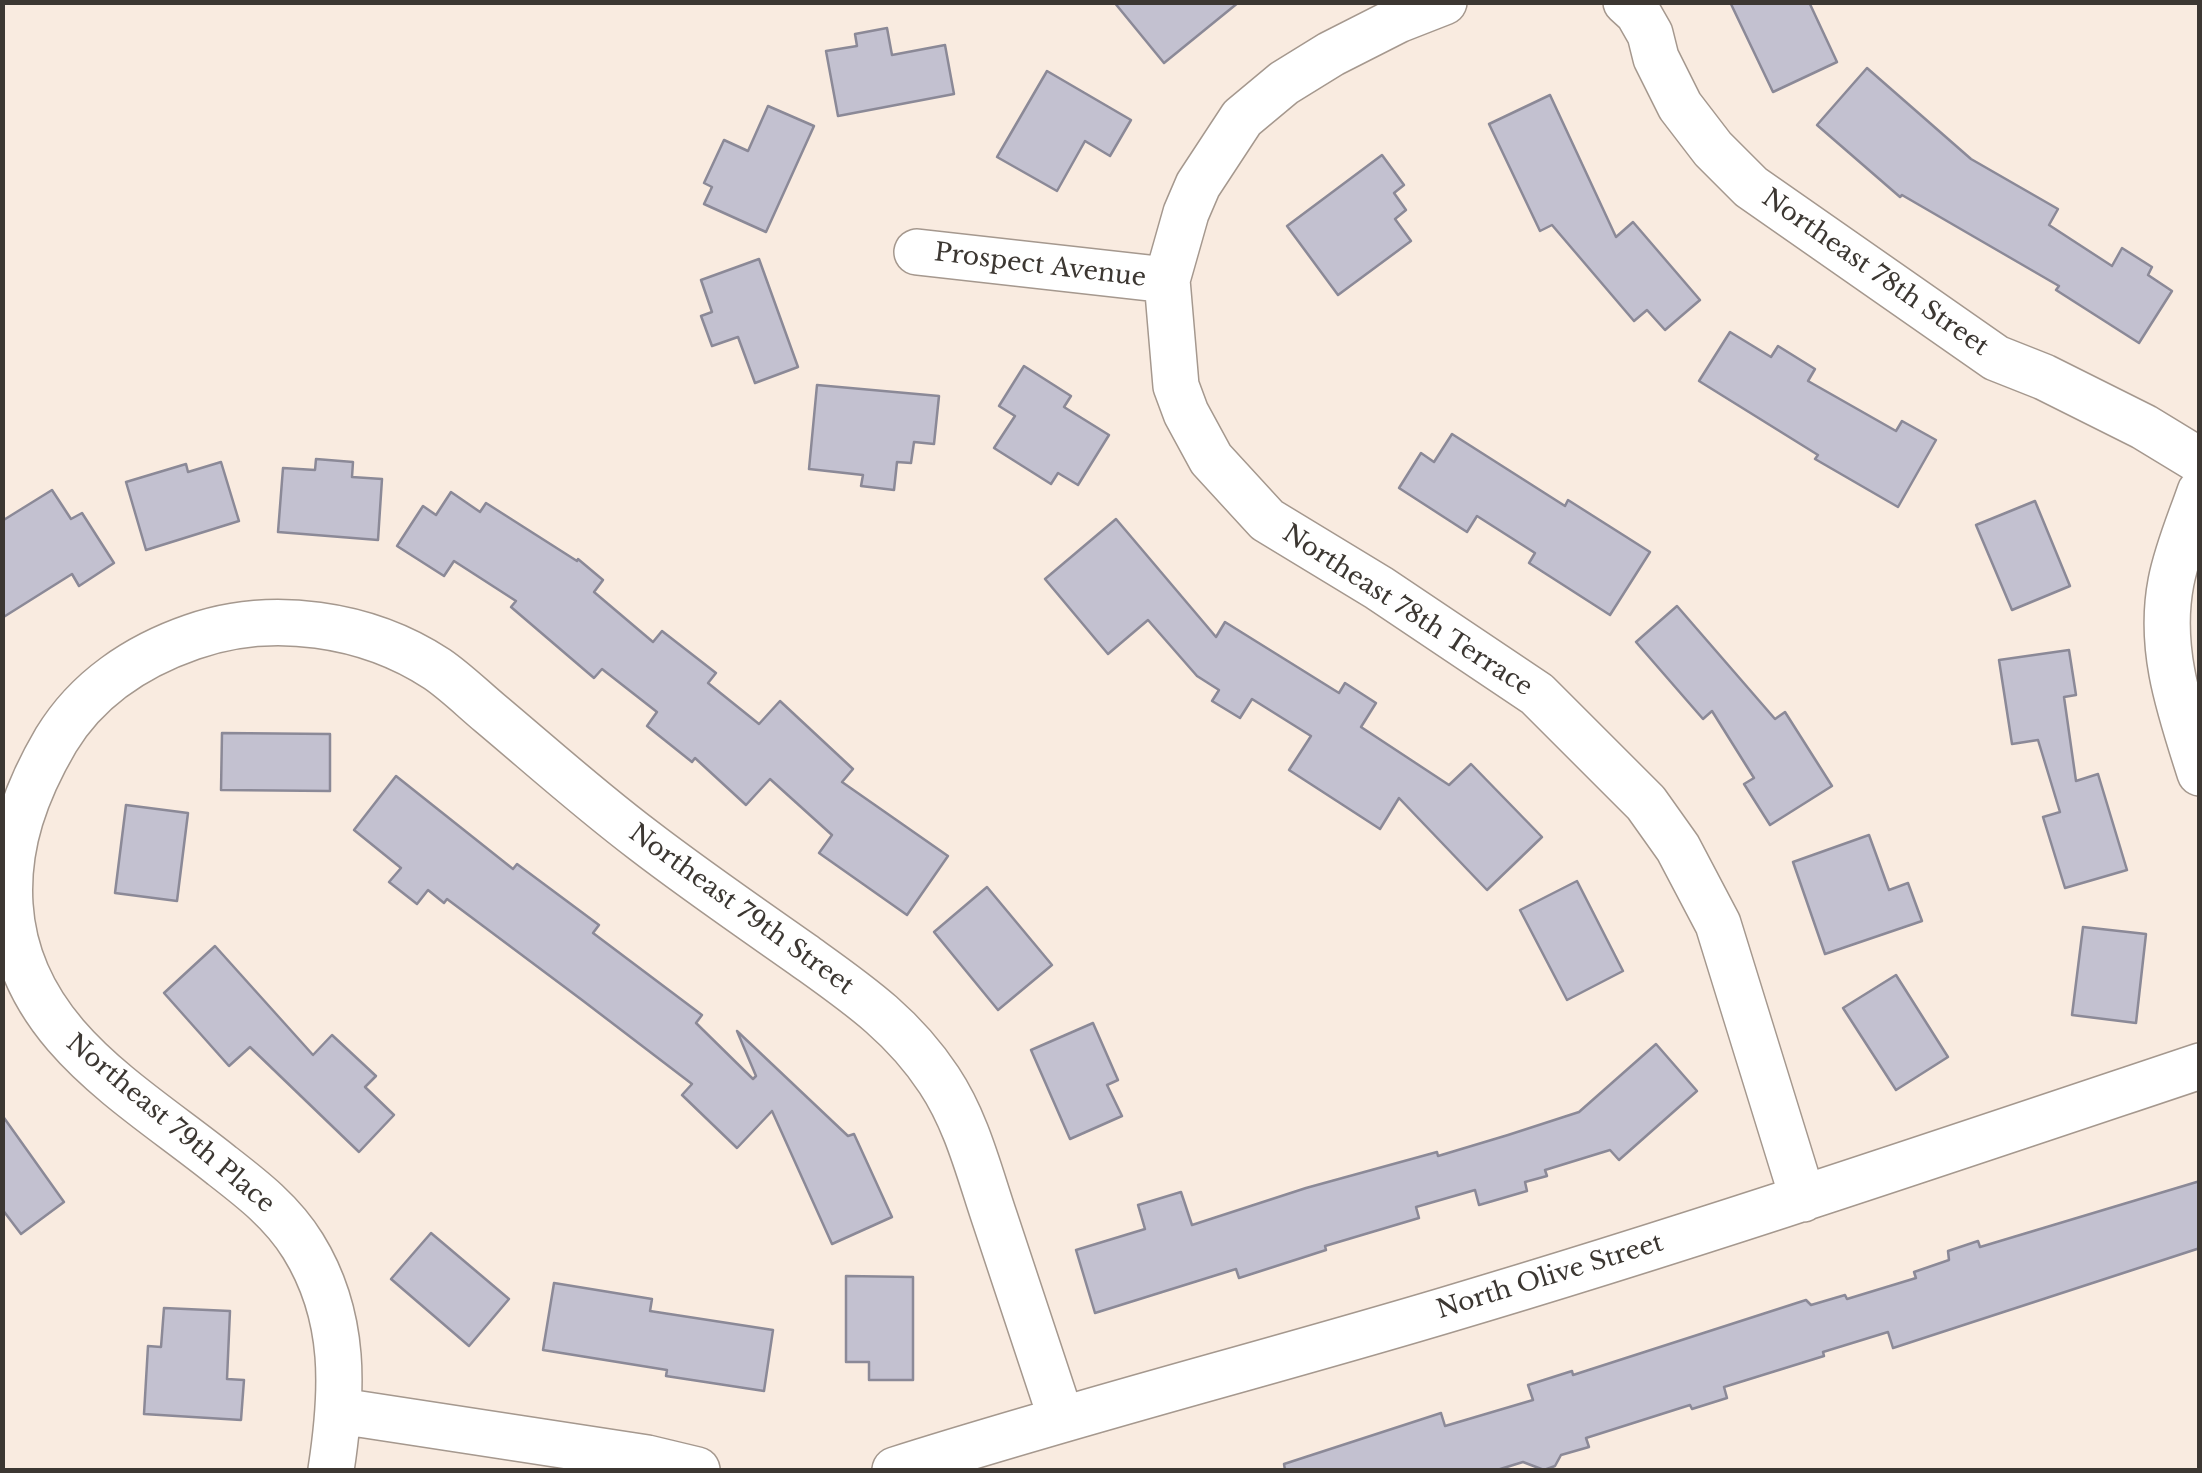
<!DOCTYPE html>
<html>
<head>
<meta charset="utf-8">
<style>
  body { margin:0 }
  #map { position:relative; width:2202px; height:1473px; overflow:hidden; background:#f9ebe0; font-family:"Libre Baskerville",serif }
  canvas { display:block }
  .frame { position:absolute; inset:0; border:5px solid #3c3732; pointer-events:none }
</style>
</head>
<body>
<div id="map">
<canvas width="2202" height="1473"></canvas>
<div class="frame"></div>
</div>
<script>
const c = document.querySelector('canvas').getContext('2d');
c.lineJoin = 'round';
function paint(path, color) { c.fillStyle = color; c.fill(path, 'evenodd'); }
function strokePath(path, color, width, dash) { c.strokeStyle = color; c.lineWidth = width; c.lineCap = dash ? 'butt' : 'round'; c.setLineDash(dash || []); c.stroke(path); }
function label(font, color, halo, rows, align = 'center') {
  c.font = font + ' "Libre Baskerville",serif'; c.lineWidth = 9; c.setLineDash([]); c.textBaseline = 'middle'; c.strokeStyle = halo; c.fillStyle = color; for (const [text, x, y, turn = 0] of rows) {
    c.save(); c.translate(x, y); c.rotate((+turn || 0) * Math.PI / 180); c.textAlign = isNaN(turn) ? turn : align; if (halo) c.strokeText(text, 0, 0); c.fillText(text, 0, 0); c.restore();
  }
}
const building = new Path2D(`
  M 1114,2 L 1239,2 L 1164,63 Z
  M 1730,2 L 1809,2 L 1837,62 L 1773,92 Z
  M 887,28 L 892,55 L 945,45 L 954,94 L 838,116 L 826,51 L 857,46 L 855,34 Z
  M 1867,68 L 1971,159 L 2058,209 L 2049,225 L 2112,266 L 2122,248 L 2152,267 L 2148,275 L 2172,291 L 2139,343 L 2056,290 L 2059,286 L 1902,195 L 1900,197 L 1817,125 Z
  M 1047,71 L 1131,120 L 1110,156 L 1085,141 L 1057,191 L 997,157 Z
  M 1550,95 L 1616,237 L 1633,222 L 1700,300 L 1665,330 L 1647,310 L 1634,321 L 1552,225 L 1540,231 L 1489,124 Z
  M 768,106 L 814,126 L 766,232 L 704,204 L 712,187 L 704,183 L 724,140 L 748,151 Z
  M 1382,155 L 1404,185 L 1394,193 L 1406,210 L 1395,219 L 1411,241 L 1338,295 L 1287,226 Z
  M 759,259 L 798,367 L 755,383 L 738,337 L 712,346 L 701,316 L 712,312 L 701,280 Z
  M 1730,332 L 1771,357 L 1778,346 L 1815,369 L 1808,381 L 1896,431 L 1902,421 L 1936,440 L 1898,507 L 1815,459 L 1818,455 L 1699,381 Z
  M 1024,366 L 1071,396 L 1064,407 L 1109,435 L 1078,485 L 1058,473 L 1051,484 L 994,448 L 1015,416 L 999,406 Z
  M 817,385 L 939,396 L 934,444 L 914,442 L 911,463 L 897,462 L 894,490 L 861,486 L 863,475 L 809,469 Z
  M 1452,434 L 1565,506 L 1568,500 L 1650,552 L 1610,615 L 1529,563 L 1535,553 L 1477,516 L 1467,532 L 1399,488 L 1421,453 L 1434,462 Z
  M 316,459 L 353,462 L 352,477 L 382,479 L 378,540 L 278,532 L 283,468 L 315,470 Z
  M 221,462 L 239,521 L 146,550 L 126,482 L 186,464 L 188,472 Z
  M 52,490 L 71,519 L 82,513 L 114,563 L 79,586 L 72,574 L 2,618 L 2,521 Z
  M 451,492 L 480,512 L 486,503 L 577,561 L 578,559 L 603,580 L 594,592 L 653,642 L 662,631 L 716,673 L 708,683 L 759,724 L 780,701 L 853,769 L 842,782 L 948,856 L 907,915 L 819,853 L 832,835 L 770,779 L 746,805 L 695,758 L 692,762 L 647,726 L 657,712 L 602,669 L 594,678 L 511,607 L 516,601 L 454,561 L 444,576 L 397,546 L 423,506 L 436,515 Z
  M 2035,501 L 2070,586 L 2012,610 L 1976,525 Z
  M 1116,519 L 1216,637 L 1225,622 L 1339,693 L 1345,683 L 1376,703 L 1361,727 L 1449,785 L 1471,764 L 1542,837 L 1487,890 L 1399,798 L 1380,829 L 1289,770 L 1311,736 L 1252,699 L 1240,718 L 1212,701 L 1219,690 L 1197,676 L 1148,620 L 1108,654 L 1045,579 Z
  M 1677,606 L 1775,719 L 1785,712 L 1832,786 L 1770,825 L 1744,784 L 1754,778 L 1712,711 L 1703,719 L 1636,642 Z
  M 2069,650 L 2076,695 L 2064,697 L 2076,781 L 2098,774 L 2127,870 L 2065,888 L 2043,817 L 2060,812 L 2038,740 L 2012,744 L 1999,660 Z
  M 222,733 L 330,734 L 330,791 L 221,790 Z
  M 396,776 L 513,869 L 517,864 L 599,925 L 593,933 L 702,1015 L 696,1023 L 753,1079 L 756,1076 L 737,1031 L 848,1136 L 854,1134 L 892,1217 L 832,1244 L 772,1111 L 737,1148 L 682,1095 L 692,1084 L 582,1000 L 447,899 L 444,903 L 428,890 L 417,904 L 389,882 L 401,868 L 354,830 Z
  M 126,805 L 188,813 L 177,901 L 115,893 Z
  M 1869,835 L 1889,890 L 1908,883 L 1922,921 L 1825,954 L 1793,862 Z
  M 1577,881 L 1623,971 L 1567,1000 L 1520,910 Z
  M 987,887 L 1052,965 L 998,1010 L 934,932 Z
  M 2083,927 L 2146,934 L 2136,1023 L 2072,1015 Z
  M 215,946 L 313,1055 L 332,1035 L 376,1076 L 365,1087 L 394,1115 L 359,1152 L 250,1047 L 229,1066 L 164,993 Z
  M 1896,975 L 1948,1057 L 1896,1090 L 1843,1008 Z
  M 1093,1023 L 1118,1080 L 1107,1085 L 1122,1116 L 1070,1139 L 1031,1050 Z
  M 1656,1044 L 1697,1091 L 1619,1160 L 1610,1150 L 1545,1170 L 1547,1176 L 1525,1182 L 1527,1191 L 1479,1205 L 1475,1190 L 1416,1207 L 1419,1218 L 1325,1246 L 1326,1250 L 1239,1278 L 1236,1269 L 1095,1313 L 1076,1250 L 1145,1229 L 1138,1205 L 1181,1192 L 1192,1225 L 1306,1188 L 1437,1152 L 1438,1156 L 1508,1135 L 1579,1112 Z
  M 2,1115 L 64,1202 L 21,1234 L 2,1209 Z
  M 2200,1181 L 2200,1248 L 1893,1348 L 1888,1332 L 1823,1352 L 1824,1356 L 1724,1387 L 1727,1398 L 1692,1409 L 1690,1405 L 1586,1438 L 1589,1447 L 1561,1455 L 1555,1466 L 1544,1470 L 1523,1462 L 1497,1470 L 1285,1470 L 1284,1464 L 1441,1413 L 1445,1426 L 1533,1400 L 1528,1385 L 1572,1371 L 1573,1375 L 1806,1300 L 1811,1305 L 1845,1295 L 1847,1299 L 1916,1278 L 1914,1272 L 1949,1260 L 1948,1251 L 1978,1241 L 1980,1247 Z
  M 431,1233 L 509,1299 L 469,1346 L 391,1279 Z
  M 846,1276 L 913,1277 L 913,1380 L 869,1380 L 869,1362 L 846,1362 Z
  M 554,1283 L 652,1299 L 650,1311 L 773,1330 L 764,1391 L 666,1376 L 667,1370 L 543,1350 Z
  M 164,1308 L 230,1311 L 227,1379 L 244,1380 L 241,1420 L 144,1414 L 148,1346 L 161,1347 Z`);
const minor = new Path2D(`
  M 1444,2 L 1398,20 L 1331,54 L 1284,83 L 1242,118 L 1198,185 L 1186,213 L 1167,280 L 1176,386 L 1186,413 L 1211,459 L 1267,520 L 1379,588 L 1537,694 L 1646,803 L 1678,848 L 1718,924 L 1803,1199
  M 1626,2 L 1638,13 L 1650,34 L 1656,58 L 1680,106 L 1713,149 L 1751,187 L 1996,358 L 2044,377 L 2144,427 L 2200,461
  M 917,252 L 1167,280
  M 2200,492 C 2190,521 2177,551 2171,582 C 2158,649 2180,710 2200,773
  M 340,1411 L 647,1458 L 697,1470
  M 331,1470 C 343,1392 347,1317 303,1246 C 282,1212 252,1189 221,1165 C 131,1093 18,1032 10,905 C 6,845 26,791 56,740 C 87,689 137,656 192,637 C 271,609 367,623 437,669 C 456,682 473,699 491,714 C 541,756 590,800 643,840 C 695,880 749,917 803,955 C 856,993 902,1024 939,1080 C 967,1122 979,1172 995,1219 C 1017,1285 1039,1351 1061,1418
  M 895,1470 C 1077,1412 1262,1365 1446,1310 C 1699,1235 1949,1150 2200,1066`);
const streetNames = [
  ["Prospect Avenue",1040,266,7],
  ["Northeast 78th Street",1875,273,35],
  ["Northeast 78th Terrace",1407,611,33],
  ["Northeast 79th Street",741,910,36],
  ["Northeast 79th Place",170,1124,40],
  ["North Olive Street",1550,1277,-17]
];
paint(building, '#c3c1d0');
strokePath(building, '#8b8997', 2.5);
strokePath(minor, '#a5988e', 48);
strokePath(minor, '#fff', 45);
label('25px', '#3c3732', '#fff', streetNames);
</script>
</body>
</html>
